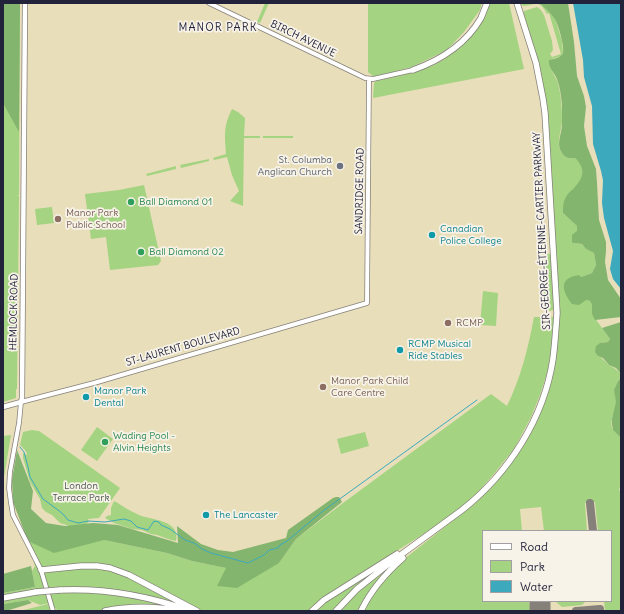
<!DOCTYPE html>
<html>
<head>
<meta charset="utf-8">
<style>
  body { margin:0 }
  #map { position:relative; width:624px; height:614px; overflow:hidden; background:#e8deba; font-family:Delius,sans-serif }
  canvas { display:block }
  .frame { position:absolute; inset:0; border:4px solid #22223b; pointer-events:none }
  .legend { position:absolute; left:482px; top:530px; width:130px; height:72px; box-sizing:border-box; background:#f7f3e8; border:1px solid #a29fa3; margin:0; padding:5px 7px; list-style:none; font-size:12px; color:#22223b }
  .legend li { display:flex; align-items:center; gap:8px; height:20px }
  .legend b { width:20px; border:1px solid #a29fa3 }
</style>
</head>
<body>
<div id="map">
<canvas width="624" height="614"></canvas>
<div class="frame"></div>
<ul class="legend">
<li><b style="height:5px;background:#fff"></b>Road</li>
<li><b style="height:11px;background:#a4d381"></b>Park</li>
<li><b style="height:11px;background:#3da9bd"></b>Water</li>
</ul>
</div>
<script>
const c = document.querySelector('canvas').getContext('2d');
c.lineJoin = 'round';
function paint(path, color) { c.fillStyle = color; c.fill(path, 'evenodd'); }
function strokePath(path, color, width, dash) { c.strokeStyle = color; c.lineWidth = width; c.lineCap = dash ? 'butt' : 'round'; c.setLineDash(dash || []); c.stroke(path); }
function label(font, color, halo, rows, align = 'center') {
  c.font = font + ' Delius,sans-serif'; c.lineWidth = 3.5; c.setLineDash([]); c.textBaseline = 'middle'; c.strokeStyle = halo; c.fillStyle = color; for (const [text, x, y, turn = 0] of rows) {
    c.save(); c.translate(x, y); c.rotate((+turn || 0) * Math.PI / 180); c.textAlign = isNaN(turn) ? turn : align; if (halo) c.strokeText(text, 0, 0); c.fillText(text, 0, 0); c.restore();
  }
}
const green = new Path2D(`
  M 3,3 L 20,3 L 19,195 L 17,195 L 19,196 L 18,298 L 17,299 L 18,299 L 17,389 L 16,389 L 16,398 L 3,402 Z
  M 265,3 L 269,3 L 260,23 L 257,22 Z
  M 368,3 L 482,3 L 480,10 L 464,32 L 447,50 L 412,67 L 374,77 L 368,72 Z
  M 489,3 L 509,3 L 524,69 L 373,98 L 374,83 L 376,81 C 407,74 434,70 458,49 C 464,43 471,37 475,31 C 480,22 485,12 489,3 Z
  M 520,3 L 539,3 L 542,4 L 555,18 L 562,41 L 563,53 L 561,56 L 549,60 C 549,63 549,67 551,69 C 553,74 556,78 558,83 C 561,95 562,108 562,120 C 562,130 555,144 562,153 C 565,158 570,159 575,158 L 581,164 L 583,172 L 582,178 L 576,186 L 563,213 L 577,226 L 577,231 L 573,243 L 582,244 L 586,249 L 594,253 L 596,265 L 592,273 L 581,277 L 586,300 L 590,301 L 592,305 L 592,314 L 610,339 L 608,342 L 600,343 L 598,356 C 603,358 605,362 609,365 C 614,368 616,369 621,374 C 621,379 616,383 615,388 C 614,392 616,396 616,401 C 617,410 607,422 614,431 C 616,433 619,435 621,438 L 620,455 L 621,483 L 619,490 L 621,492 L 621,611 L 605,611 L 604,601 L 611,601 L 611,531 L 598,531 L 595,502 L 585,503 L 587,531 L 544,531 L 541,507 L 520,509 L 522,531 L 483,531 L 483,601 L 529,601 L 530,611 L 363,611 L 372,593 L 403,560 L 474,504 L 495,483 L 505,471 L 525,443 L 539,416 L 545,401 L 558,337 L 548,126 L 523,15 L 524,11 L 537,7 L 541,10 L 544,15 L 552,41 L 553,50 L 550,54 L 552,57 L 561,54 L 549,13 L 547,14 C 540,0 537,4 523,6 Z
  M 232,109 L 238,112 L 245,118 L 244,136 L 260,136 L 260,138 L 244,138 L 243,206 L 230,201 L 239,191 L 232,175 L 227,157 L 214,160 L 213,158 L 226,154 C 225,135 223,127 232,109 Z
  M 263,136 L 293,136 L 293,138 L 263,138 Z
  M 209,159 L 209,161 L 181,168 L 180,165 Z
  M 176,166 L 176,169 L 147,176 L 146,174 Z
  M 144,185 L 161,261 L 158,265 L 110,270 L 106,237 L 91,239 L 85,194 L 119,190 Z
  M 52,207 L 54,223 L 37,225 L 35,209 Z
  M 546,253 L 550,254 L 551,257 L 554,307 L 553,310 L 549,311 L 546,310 L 545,307 L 542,258 L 542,256 Z
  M 483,291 L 498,293 L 496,326 L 480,325 Z
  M 534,317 L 554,317 L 553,339 L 548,370 L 540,395 L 531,417 L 514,449 L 493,475 L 477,493 L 454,513 L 422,535 L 336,589 L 312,607 L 308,611 L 58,611 L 50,603 L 40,605 L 28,600 L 3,604 L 3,593 L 35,587 L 32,571 L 35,566 L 28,541 L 104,540 L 167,553 L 192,561 L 226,568 L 279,563 L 296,539 L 343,503 L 491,394 L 507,406 C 521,377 528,349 534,317 Z
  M 97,427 L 113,439 L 97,461 L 81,450 Z
  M 32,430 L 39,431 L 120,488 L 99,518 L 88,519 L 89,522 L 83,526 L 76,528 L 60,523 L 52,515 L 46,512 L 42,508 L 40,499 L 30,482 L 23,458 L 23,453 L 27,455 C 27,451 23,448 20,445 L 23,432 Z
  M 365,432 L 369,446 L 341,454 L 337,439 Z
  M 11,435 L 3,483 L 3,436 Z
  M 114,501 C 119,503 122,506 127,509 C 131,511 135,513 139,515 C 151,520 181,520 176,541 L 171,540 L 157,535 L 151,534 L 142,530 L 132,529 L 114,523 L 105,518 L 107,516 L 111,515 L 111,508 Z
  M 394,563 L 360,611 L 339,611 C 356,593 374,578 394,563 Z
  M 381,566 L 333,611 L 314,611 L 325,601 Z
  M 555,601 L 586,601 L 582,605 L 562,607 Z
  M 48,604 L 50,611 L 20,611 Z`);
const forest = new Path2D(`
  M 3,3 L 20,3 L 19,132 L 3,103 Z
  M 539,3 L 568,3 L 574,42 L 577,76 L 584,96 L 586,107 L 584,126 L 587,146 L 596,169 L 597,183 L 599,220 L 606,242 L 606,251 L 605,262 L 608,280 L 621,299 L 621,317 L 595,320 L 592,314 L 592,305 L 590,301 L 586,300 L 579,305 L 572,304 C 562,291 558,278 579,275 L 581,277 L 592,273 L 596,265 L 594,253 L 586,249 L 582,244 L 573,243 L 572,242 L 572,235 L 577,231 L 577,226 L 563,213 C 563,207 563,202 566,197 C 567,194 571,191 574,188 C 584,177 586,169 575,158 C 570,159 565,158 562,153 C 556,145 561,135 562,126 C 562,119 562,111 562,104 C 561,96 560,85 556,77 C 553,71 548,68 549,60 C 553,59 561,58 563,53 C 565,47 558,24 555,19 C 552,15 543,5 539,3 Z
  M 621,322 L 621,374 L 616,368 L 609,365 L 603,358 L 598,356 L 595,352 L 596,346 L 600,343 L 608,342 L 610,339 L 602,328 Z
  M 621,377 L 621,438 L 613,430 L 612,424 L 612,419 L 616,402 L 614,390 L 617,383 Z
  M 17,450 L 33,491 L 31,509 L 46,523 L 65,526 L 93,523 L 118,525 L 178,543 L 177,526 L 201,544 L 218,550 L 233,552 L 286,538 L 288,530 L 333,498 L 336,497 L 339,497 L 342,502 L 296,539 L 279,563 L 237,588 L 217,586 L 226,568 L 192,561 L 167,553 L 104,540 L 54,553 L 28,541 L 13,502 L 12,480 Z
  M 31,566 L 35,587 L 3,593 L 3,574 Z
  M 28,600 L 32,603 L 6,611 L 3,611 L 3,604 Z`);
const water = new Path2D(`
  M 573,3 L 621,3 L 621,289 L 613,279 L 610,269 L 613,251 L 604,218 L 602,203 L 603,180 L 601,171 L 593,144 L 592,106 L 584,77 L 583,60 Z`);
const stream = new Path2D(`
  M 20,447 L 24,452 L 28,467 L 30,477 L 43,499 L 58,510 L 64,515 L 68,520 L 78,523 L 88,521 L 105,522 L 124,519 L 131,521 L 137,527 L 148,530 L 154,521 L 159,522 L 161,525 L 170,529 L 185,540 L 194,543 L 202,549 L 211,553 L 248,563 L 264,555 L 269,550 L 274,549 L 276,548 L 278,548 L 280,545 L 287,541 L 323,511 L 477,400`);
const taxiway = new Path2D(`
  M 590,503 L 593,531
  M 576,611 L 600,609`);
const runway = new Path2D(`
  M 540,601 L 540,611`);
const tertiary = new Path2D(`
  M 209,3 L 365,78 L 373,79 L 413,70
  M 53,611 L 41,570 L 13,515 L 11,503 L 9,488 L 10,472 L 19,423 L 21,402 L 94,383 L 367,303 L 369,79`);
const secondary = new Path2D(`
  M 3,407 L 21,402 L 22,398 L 25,3`);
const primary = new Path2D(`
  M 413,70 C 441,60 466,44 481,18 C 483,13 485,8 487,3
  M 41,570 L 81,566 L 97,566 L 110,568 L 129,575 L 197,611
  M 60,590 C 104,588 149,596 191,611
  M 3,598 L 36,592
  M 105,611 C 130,606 154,606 179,611
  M 312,611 L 324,600 L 332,595 L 397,554
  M 336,611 L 357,589 L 391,562 L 462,510 C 509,473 544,418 553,359 C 555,343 556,328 557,313 L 545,113 L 543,99 L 536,63 L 517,3
  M 361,611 C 371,590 386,573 403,558`);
const primaryBridge = new Path2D(`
  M 36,592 L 60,590`);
const markers = [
  [340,166,4,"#6b7280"],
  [131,202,4,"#2e9e5b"],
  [58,219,4,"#8d6e63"],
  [432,235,4,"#0f9aa8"],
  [141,252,4,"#2e9e5b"],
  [448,323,4,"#8d6e63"],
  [400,350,4,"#0f9aa8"],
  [323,387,4,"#8d6e63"],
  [86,397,4,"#0f9aa8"],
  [105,442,4,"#2e9e5b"],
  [206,515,4,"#0f9aa8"]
];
const streetNames = [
  ["BIRCH AVENUE",303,39,26],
  ["SANDRIDGE ROAD",360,191,-89],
  ["SIR-GEORGE-ÉTIENNE-CARTIER PARKWAY",542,231,-93],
  ["HEMLOCK ROAD",14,312,-89],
  ["ST-LAURENT BOULEVARD",183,347,-16]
];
const worshipNames = [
  ["St. Columba",332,160],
  ["Anglican Church",332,172]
];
const leisureNames = [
  ["Ball Diamond 01",139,202],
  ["Ball Diamond 02",149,252],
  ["Wading Pool -",113,436],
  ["Alvin Heights",113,448]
];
const educationNames = [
  ["Manor Park",66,213],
  ["Public School",66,225],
  ["RCMP",456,323],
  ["Manor Park Child",331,381],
  ["Care Centre",331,393]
];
const cultureNames = [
  ["Canadian",440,229],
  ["Police College",440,241],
  ["RCMP Musical",408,344],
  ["Ride Stables",408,356],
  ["Manor Park",94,391],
  ["Dental",94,403],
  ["The Lancaster",214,515]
];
const parkNames = [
  ["London",81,486],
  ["Terrace Park",81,498]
];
const neighbourhoodNames = [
  ["MANOR PARK",218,28]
];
paint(green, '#a4d381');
paint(forest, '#83b56f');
paint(water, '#3da9bd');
strokePath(stream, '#3da9bd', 1);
strokePath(taxiway, '#85807a', 8);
strokePath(runway, '#85807a', 21);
strokePath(tertiary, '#85807a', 5.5);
strokePath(secondary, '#85807a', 6);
strokePath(primary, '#85807a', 7);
strokePath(tertiary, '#fff', 4);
strokePath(secondary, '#fff', 4.5);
strokePath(primary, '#fff', 5.5);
strokePath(primaryBridge, '#85807a', 7, []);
strokePath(primaryBridge, '#fff', 5.5);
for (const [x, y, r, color] of markers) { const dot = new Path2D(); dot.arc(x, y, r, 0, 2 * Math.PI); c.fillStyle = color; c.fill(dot); strokePath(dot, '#f7f3e8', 1.5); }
label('10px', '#22223b', '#f7f3e8', streetNames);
label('10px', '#5b616d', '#f7f3e8', worshipNames, 'right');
label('10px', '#27864d', '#f7f3e8', leisureNames, 'left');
label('10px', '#785e54', '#f7f3e8', educationNames, 'left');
label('10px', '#0d838f', '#f7f3e8', cultureNames, 'left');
label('10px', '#495750', '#f7f3e8', parkNames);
c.letterSpacing = '1px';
label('11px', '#22223b', '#f7f3e8', neighbourhoodNames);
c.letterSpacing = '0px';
</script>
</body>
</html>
